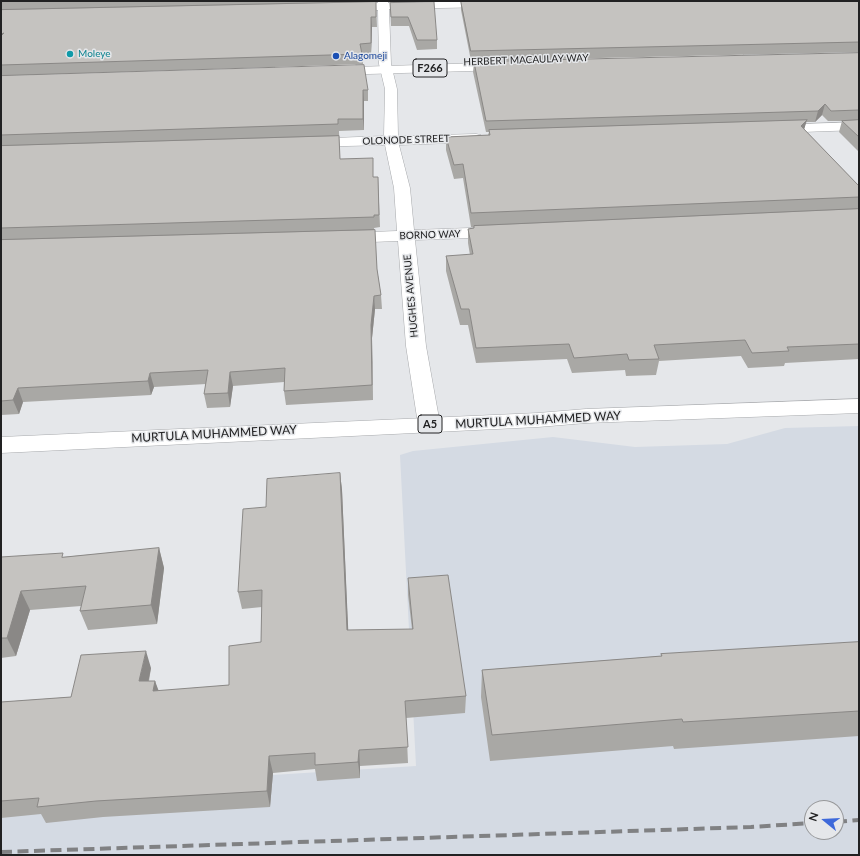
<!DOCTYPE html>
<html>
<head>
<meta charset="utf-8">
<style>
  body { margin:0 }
  #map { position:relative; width:860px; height:856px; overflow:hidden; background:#e5e7ea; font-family:Lato,sans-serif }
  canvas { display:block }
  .frame { position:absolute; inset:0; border:2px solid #212122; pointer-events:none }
  .north { position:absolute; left:804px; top:800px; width:40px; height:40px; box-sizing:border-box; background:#e5e7ea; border:1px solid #97989a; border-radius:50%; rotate:288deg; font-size:11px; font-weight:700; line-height:16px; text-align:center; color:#212122 }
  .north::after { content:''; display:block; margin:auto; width:14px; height:18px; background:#3e69da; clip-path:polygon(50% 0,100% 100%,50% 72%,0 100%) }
</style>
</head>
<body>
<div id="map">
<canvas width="860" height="856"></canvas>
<div class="frame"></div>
<div class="north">N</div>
</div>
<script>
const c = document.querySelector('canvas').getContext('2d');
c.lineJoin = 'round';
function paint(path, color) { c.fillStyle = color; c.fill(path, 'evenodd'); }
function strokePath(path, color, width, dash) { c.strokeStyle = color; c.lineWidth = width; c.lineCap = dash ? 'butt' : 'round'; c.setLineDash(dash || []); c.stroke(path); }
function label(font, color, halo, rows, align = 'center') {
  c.font = font + ' Lato,sans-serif'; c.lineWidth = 3; c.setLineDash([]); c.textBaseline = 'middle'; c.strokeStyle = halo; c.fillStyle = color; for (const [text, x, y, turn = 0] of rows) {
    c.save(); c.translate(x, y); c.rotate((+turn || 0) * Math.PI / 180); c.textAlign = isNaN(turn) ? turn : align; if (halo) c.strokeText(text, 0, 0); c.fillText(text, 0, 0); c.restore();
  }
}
const built = new Path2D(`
  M 859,426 L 859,855 L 1,855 L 1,792 L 416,766 L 400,455 L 413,451 L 553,437 L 635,447 L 727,444 L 785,428 ZM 812,808 L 836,808 L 836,832 L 812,832 Z`);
const minor = new Path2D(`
  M 378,1 L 388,1 L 388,3 L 491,1 L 496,4 L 491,7 L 389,9 L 391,64 L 397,89 L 398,136 L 476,134 L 481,135 L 483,138 L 481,141 L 476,142 L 399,145 L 410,188 L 414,230 L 498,227 L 504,228 L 506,232 L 504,236 L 498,237 L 415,240 L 426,346 L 440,424 L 437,429 L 429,431 L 421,429 L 418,424 L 406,346 L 398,241 L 345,243 L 339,242 L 337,238 L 339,234 L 345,233 L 397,231 L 394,188 L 385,145 L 308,147 L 303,146 L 301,143 L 303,140 L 308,139 L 384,136 L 385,89 L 379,64 L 378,10 L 348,10 L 343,7 L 348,4 L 378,3 Z
  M 859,122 L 859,130 L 774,133 L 769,132 L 767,129 L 769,126 L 774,125 Z`);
const primary = new Path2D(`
  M 859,399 L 859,413 L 586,423 L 538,427 L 1,453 L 1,437 L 538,413 L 586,409 Z`);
const trunk = new Path2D(`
  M 738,50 L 742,52 L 744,54 L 742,56 L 509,64 L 510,66 L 508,69 L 504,70 L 334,75 L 330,74 L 328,71 L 329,69 L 280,70 L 276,69 L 274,66 L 276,63 L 280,62 L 350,61 L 354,62 L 356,65 L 355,67 L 483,63 L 482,61 L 484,58 L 488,57 Z`);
const rail = new Path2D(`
  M 836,822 L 859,820
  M 1,852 L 751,827 L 812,823`);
const wall = new Path2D(`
  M 1,1 L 377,1 L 376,3 L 377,27 L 372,27 L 371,54 L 362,54 L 363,64 L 1,76 Z
  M 461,1 L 859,1 L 859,52 L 471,61 L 461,10 Z
  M 390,3 L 437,40 L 437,49 L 417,50 L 409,26 L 391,26 Z
  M 859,53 L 859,152 L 839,132 L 842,121 L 828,121 L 822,115 L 815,122 L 806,122 L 804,129 L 859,186 L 859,359 L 785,363 L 784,366 L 748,368 L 741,356 L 659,361 L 656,375 L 626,376 L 625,370 L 572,373 L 567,359 L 476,363 L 468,325 L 460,325 L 446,271 L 446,256 L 470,255 L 468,243 L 468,229 L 473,228 L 474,227 L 471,227 L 463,178 L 454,179 L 446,150 L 446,137 L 488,135 L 489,132 L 486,132 L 473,72 L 474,62 Z
  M 1,76 L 368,90 L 368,101 L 364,101 L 364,130 L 339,131 L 340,159 L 373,177 L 378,177 L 380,227 L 374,228 L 377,269 L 381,295 L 382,309 L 375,309 L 372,338 L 373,400 L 286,405 L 284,391 L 284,382 L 233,386 L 230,407 L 207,408 L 204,394 L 206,384 L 154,387 L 151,395 L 23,402 L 19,414 L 1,415 Z
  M 340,473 L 342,490 L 348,630 L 412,629 L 408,595 L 408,578 L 466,696 L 465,713 L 406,718 L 408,763 L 360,766 L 360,778 L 317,781 L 315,769 L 273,773 L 270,807 L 103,817 L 46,823 L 41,814 L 1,818 L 1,702 L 71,697 L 151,668 L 149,681 L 155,681 L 158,691 L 229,685 L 261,642 L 262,607 L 242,609 L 238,592 L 266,507 Z
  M 159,548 L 164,568 L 157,624 L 88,630 L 80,611 L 81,606 L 30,610 L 16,656 L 1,658 L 1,557 L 65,557 Z
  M 859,642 L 859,736 L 674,749 L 673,746 L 490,761 L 481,697 L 482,670 L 661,656 L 661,654 Z`);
const shadedWall = new Path2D(`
  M 371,17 L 372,27 L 371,54 Z
  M 363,90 L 364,101 L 364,130 L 363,119 Z
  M 825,104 L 822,115 L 815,122 L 818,111 Z
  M 807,120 L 803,133 L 801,126 Z
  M 374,296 L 375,309 L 372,338 L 373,400 L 371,325 Z
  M 230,372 L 233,386 L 230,407 L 228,393 Z
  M 150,373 L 154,387 L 151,395 L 148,381 Z
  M 18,388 L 23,402 L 19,414 L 13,400 Z
  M 340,473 L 342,490 L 349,647 L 347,630 Z
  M 159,548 L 164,568 L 157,624 L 151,605 Z
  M 21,591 L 30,610 L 16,656 L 7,638 Z
  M 146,651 L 151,668 L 145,698 L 139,681 Z
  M 155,681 L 161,697 L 153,691 Z
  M 359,750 L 360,766 L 360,778 L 358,762 Z
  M 269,756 L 273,773 L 270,807 L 267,791 Z`);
const building = new Path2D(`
  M 461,1 L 859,1 L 859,42 L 471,51 Z
  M 376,2 L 376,17 L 371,17 L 371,43 L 360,44 L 362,54 L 1,65 L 1,36 L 4,33 L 1,34 L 1,10 Z
  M 434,2 L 437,40 L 417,40 L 408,17 L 391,17 L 390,3 Z
  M 859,53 L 859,110 L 831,111 L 825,104 L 818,111 L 486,121 L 474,62 Z
  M 364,65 L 368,90 L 363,90 L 363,119 L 338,119 L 338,124 L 1,135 L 1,76 Z
  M 807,120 L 801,126 L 859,186 L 859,197 L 471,213 L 463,164 L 454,165 L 446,137 L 490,135 L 489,130 Z
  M 859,120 L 859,137 L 842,121 Z
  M 339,136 L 340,159 L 373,158 L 373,177 L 378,177 L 379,215 L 374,215 L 374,217 L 1,228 L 1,146 Z
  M 859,209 L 859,344 L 787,347 L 789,351 L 752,353 L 745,340 L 654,345 L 659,359 L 629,360 L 627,354 L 574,358 L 569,344 L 476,348 L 469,309 L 461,309 L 446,256 L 473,254 L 468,229 L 474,228 L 474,226 Z
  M 375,230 L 377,269 L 381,295 L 374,296 L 371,325 L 372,385 L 284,391 L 285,368 L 230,372 L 228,393 L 204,394 L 208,370 L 150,373 L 148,381 L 18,388 L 13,400 L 1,401 L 1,240 Z
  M 340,473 L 347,630 L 413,629 L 408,578 L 448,575 L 466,696 L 405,701 L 408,747 L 359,750 L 358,762 L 315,765 L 315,753 L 269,756 L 267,791 L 96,801 L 37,807 L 39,798 L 1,801 L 1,702 L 71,697 L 81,655 L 146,651 L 139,681 L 155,681 L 153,691 L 229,685 L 229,646 L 261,642 L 262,590 L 238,592 L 243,509 L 266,507 L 267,479 Z
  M 159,548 L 151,605 L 80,611 L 86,586 L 21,591 L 7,638 L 1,638 L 1,557 L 63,553 L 62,557 Z
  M 859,642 L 859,711 L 683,722 L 682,719 L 492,735 L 482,670 L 662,656 L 661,654 Z`);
const markers = [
  [70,54,4,"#0f9aa8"],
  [336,56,4,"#1a4fb4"]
];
const farCulturenames = [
  ["Moleye",78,54]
];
const farTransitnames = [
  ["Alagomeji",344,56]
];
const farStreetnames = [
  ["HERBERT MACAULAY WAY",526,60,-2],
  ["OLONODE STREET",406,140,-2],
  ["BORNO WAY",430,235,-2],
  ["HUGHES AVENUE",411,296,-95]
];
const shields = [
  [430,68,34],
  [430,424,24]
];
const shieldNames = [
  ["F266",430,68],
  ["A5",430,424]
];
const streetNames = [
  ["MURTULA MUHAMMED WAY",538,420,-3],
  ["MURTULA MUHAMMED WAY",214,434,-3]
];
paint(built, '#d4dae3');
strokePath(minor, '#a7a9ac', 1);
strokePath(primary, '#a7a9ac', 1);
strokePath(trunk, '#a7a9ac', 1);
paint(minor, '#fff');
paint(primary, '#fff');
paint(trunk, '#fff');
strokePath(rail, '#808183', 4, [11, 5.5]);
paint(wall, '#a9a8a5');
paint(shadedWall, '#8a8886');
paint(building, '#c5c3c0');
strokePath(building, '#8a8886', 1);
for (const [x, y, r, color] of markers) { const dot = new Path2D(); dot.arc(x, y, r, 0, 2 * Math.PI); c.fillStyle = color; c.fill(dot); strokePath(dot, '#e5e7ea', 1.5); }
label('10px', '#0d838f', '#e5e7ea', farCulturenames, 'left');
label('10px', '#164399', '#e5e7ea', farTransitnames, 'left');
label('10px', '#212122', '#e5e7ea', farStreetnames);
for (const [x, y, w] of shields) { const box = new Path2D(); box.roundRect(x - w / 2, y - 9, w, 18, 3); c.fillStyle = '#e5e7ea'; c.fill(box); strokePath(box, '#212122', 1); }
label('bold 11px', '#212122', null, shieldNames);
label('12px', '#212122', '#e5e7ea', streetNames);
</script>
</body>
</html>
